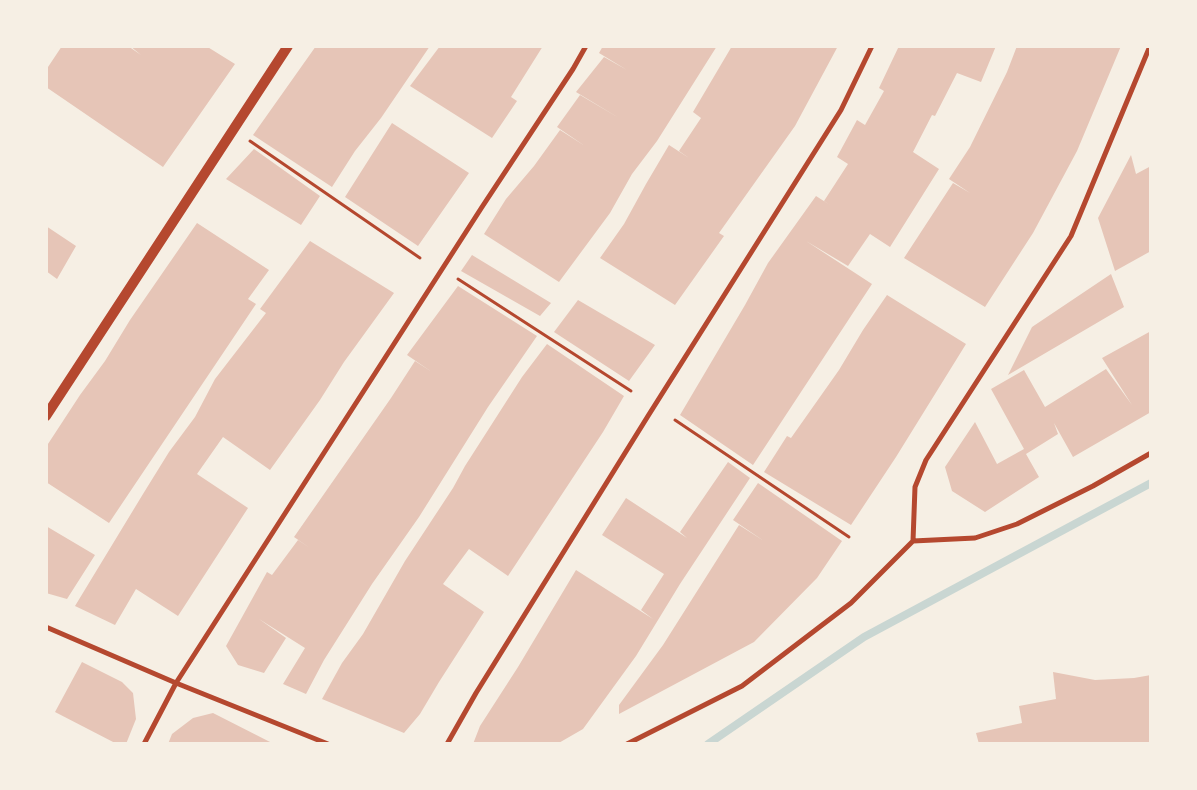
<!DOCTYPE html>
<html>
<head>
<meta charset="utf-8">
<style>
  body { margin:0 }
  #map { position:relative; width:1197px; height:790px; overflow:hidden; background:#f6efe4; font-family:Poppins,sans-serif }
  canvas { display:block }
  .frame { position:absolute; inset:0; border:48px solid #f6efe4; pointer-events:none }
</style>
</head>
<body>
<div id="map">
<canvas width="1197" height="790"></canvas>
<div class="frame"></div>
</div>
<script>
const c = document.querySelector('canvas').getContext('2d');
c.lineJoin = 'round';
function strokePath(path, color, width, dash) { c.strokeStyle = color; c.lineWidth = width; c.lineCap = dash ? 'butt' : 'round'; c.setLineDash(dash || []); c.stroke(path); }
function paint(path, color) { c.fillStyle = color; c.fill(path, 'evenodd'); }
const stream = new Path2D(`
  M 708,744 L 864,637 L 1151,483`);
const building = new Path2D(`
  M 62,46 L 128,46 L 141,55 L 130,46 L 206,46 L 235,64 L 163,167 L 46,87 L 46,70 Z
  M 316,46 L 430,46 L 381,118 L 355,151 L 332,187 L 253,135 Z
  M 440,46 L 543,46 L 511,97 L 517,101 L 492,138 L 410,86 Z
  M 603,46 L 717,46 L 657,141 L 632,174 L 610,213 L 559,282 L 484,234 L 506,199 L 534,166 L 560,130 L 585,146 L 557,127 L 580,95 L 619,118 L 576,92 L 604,57 L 627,70 L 599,53 Z
  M 732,46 L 838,46 L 795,126 L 719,233 L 724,236 L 675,305 L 600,258 L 624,224 L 646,184 L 669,145 L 689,158 L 679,151 L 701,118 L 693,112 Z
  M 899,46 L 996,46 L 981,82 L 957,73 L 935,116 L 932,115 L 913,152 L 939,169 L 890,247 L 870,234 L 848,266 L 806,241 L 872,284 L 753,465 L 680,415 L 745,305 L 768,263 L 816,196 L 830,205 L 824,201 L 848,164 L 837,157 L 857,120 L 865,125 L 884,91 L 879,88 Z
  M 1017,46 L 1121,46 L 1077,151 L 1033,233 L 985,307 L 904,258 L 953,183 L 970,193 L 949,179 L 970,147 L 1007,72 Z
  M 392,123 L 469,173 L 418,246 L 345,197 Z
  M 254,149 L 320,196 L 301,225 L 226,179 Z
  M 1131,155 L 1136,174 L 1151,166 L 1151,251 L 1115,271 L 1098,218 Z
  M 197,223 L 269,270 L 248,299 L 256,304 L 109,523 L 46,482 L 46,447 L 80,395 L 105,361 L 130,320 Z
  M 46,226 L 76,246 L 57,279 L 46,271 Z
  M 310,241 L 394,293 L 344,362 L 320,400 L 270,470 L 223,437 L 197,474 L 248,508 L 178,616 L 136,589 L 115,625 L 75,606 L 143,494 L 169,452 L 195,417 L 215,379 L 266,313 L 260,309 Z
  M 472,255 L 551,303 L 540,316 L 461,271 Z
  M 1111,274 L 1124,307 L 1008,375 L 1032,327 Z
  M 458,286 L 537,336 L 488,407 L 419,517 L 372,584 L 324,660 L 306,694 L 283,684 L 305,648 L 259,619 L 286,638 L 264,673 L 238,665 L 226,646 L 267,572 L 272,575 L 298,540 L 310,548 L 294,537 L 391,398 L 415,361 L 432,372 L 407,355 Z
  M 887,295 L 966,344 L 896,457 L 851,525 L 764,472 L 787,436 L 791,438 L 839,370 L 863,330 Z
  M 578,300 L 655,345 L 629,381 L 554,332 Z
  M 1151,331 L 1151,412 L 1073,457 L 1054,423 L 1058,434 L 1026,454 L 1039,477 L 985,512 L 952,491 L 945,467 L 975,422 L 997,464 L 1024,449 L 991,389 L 1024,370 L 1045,407 L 1106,369 L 1132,405 L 1102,358 Z
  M 547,344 L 624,396 L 603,432 L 508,576 L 469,549 L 443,584 L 484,612 L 439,682 L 420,714 L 404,733 L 322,699 L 342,663 L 363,634 L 405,561 L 453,488 L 465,466 L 522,377 Z
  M 728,462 L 750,478 L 680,584 L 636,656 L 583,729 L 557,744 L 473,744 L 480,726 L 518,667 L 576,570 L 653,619 L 641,610 L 664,574 L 602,535 L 626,498 L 687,538 L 680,532 Z
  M 758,483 L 842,541 L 817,578 L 754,642 L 619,714 L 619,705 L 663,645 L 739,525 L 764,541 L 733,520 Z
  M 46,526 L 95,555 L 67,599 L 46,593 Z
  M 82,662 L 122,682 L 133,693 L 136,719 L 126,744 L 117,744 L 55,712 Z
  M 1053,672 L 1095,680 L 1134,678 L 1151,675 L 1151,744 L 979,744 L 976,733 L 1022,723 L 1019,706 L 1056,699 Z
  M 213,713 L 274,744 L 168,744 L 172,734 L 193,718 Z`);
const path = new Path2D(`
  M 250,141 L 420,258
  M 458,279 L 631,391
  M 675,420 L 849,537`);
const minor = new Path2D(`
  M 913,541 L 915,487 L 926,460 L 1071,236 L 1150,46
  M 46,627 L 176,683 L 328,744
  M 144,744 L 176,683 L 482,207 L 573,69 L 586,46
  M 447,744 L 476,693 L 648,416 L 841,110 L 872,46
  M 627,744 L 742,686 L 851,603 L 913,541 L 975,538 L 1017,524 L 1093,486 L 1151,453`);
const secondary = new Path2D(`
  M 46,416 L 288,46`);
strokePath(stream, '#c9d6d2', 8);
paint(building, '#e6c5b7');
strokePath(path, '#b5482f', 3);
strokePath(minor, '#b5482f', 5);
strokePath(secondary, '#b5482f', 10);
</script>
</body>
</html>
